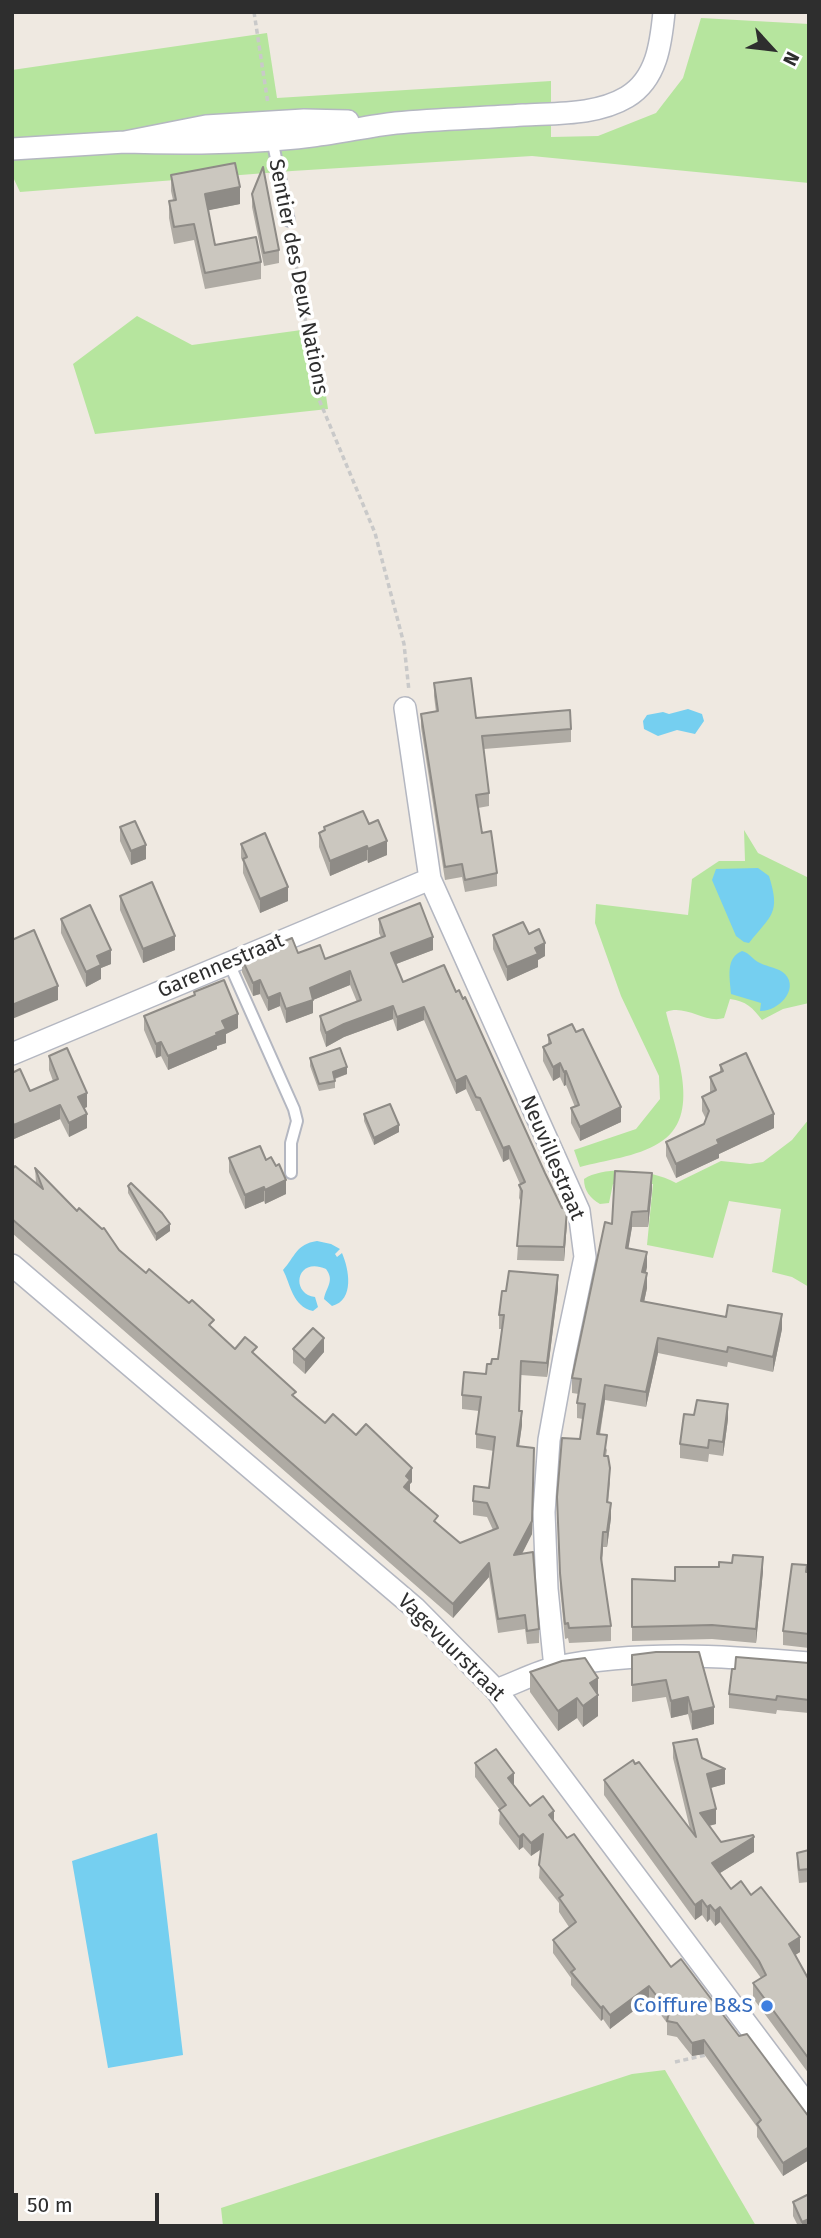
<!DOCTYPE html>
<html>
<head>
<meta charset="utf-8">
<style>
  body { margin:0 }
  #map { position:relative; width:821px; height:2238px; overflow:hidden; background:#efe9e1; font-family:"Fira Sans",sans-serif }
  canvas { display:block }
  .frame { position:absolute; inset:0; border:14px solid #2e2e2e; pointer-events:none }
  .north { position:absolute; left:737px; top:14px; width:70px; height:70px; -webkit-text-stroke:5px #fff; paint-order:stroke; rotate:117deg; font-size:19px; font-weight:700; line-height:28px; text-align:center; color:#2e2e2e }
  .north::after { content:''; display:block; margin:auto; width:24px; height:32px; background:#2e2e2e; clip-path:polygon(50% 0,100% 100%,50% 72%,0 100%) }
  .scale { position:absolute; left:14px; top:2193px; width:145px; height:32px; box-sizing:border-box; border:4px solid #2e2e2e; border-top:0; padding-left:9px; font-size:21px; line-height:24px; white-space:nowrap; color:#2e2e2e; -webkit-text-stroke:5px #fff; paint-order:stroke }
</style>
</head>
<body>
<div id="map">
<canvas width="821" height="2238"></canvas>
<div class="frame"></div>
<div class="north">N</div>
<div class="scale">50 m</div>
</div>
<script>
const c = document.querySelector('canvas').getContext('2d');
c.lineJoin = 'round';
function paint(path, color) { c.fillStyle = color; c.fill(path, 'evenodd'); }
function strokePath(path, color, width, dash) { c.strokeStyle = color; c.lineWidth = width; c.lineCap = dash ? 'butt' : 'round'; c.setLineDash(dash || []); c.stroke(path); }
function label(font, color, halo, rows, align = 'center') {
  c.font = font + ' "Fira Sans",sans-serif'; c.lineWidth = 7; c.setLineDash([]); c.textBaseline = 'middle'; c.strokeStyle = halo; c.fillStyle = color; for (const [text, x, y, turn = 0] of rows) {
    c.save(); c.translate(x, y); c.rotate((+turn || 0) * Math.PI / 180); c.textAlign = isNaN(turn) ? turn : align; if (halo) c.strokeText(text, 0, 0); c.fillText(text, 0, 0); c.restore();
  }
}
const green = new Path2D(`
  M 701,18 L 809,24 L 809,183 L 532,156 L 292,171 L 20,192 L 12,175 L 12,70 L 267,33 L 277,98 L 551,81 L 551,137 L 598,136 L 656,113 L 683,78 Z
  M 137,316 L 192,345 L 316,328 L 328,409 L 95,434 L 73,364 Z
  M 744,830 L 758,853 L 809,878 L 809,1003 L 783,1009 L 762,1020 C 753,1008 746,1001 730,999 L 724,1018 C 705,1024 686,1004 666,1012 C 675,1050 704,1117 659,1143 C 637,1157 605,1160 580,1167 L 574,1150 L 636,1129 L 660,1099 L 659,1076 L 621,996 L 595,923 L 596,904 L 688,915 L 692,879 L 719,861 L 745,861 Z
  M 809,1119 L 809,1287 L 792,1277 L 772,1272 L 781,1209 L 729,1201 L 713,1258 L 647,1245 L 653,1184 L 613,1184 L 609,1203 L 600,1204 C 590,1198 584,1191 584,1179 C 606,1165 653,1170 676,1183 L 721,1161 L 750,1164 L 763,1162 L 792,1140 Z
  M 665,2070 L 756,2226 L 223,2226 L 221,2208 L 632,2074 Z`);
const water = new Path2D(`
  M 688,709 L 702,714 L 704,721 L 695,734 L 677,730 L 658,736 L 644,729 L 643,721 L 647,715 L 663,712 L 669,714 Z
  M 758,868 L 769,876 C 781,914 771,915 749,943 L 744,942 L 736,936 L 712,880 L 716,869 Z
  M 742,951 C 750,953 753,960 760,963 C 768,967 779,968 785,974 C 800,990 777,1012 760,1011 L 761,1003 L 731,994 C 730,978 725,958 742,951 Z
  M 317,1241 L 331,1244 L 340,1249 L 335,1254 L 337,1257 L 342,1253 C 349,1269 355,1300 332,1306 L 324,1299 C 326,1287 335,1281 326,1269 C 296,1256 290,1294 315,1297 L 318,1307 L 313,1311 C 292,1306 291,1285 283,1270 C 295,1257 296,1244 317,1241 Z
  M 157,1833 L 183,2055 L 108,2068 L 72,1861 Z`);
const path = new Path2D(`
  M 254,12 L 268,104
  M 291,233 L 318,397 L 375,533 L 404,644 L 409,691
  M 675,2062 L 706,2055`);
const service = new Path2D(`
  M 272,139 L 289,221
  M 229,963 L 294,1109 L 297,1121 L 291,1143 L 291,1173`);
const minor = new Path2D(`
  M 125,142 C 188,144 249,144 312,136 C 340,133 368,126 396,123 C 438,119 481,118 523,115 C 557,113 597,115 627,97 C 657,79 661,43 664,12
  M 12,149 L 125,142 L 206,126 L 304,120 L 348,121
  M 405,708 L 430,879 L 579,1211 L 585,1257 L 564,1357 L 549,1440 L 544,1512 L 547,1589 L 555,1668
  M 12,1054 L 430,879
  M 12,1265 L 415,1608 L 496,1690 L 809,2107
  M 496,1690 C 516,1683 536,1672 557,1667 C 640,1650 725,1656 809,1663`);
const wall = new Path2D(`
  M 171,175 L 240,204 L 208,210 L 215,245 L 261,262 L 261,279 L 205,289 L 194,240 L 174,244 L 169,218 L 169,201 L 173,200 L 171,191 Z
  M 252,194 L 279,250 L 279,263 L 264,266 L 252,207 Z
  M 434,683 L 476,718 L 571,729 L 571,742 L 484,749 L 489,793 L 489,806 L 478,808 L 482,833 L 497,873 L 497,886 L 465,892 L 462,877 L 445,880 L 421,727 L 421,714 L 436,712 L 434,696 Z
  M 369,824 L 387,855 L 368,863 L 367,860 L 330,876 L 319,847 L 319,833 L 324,830 L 324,827 Z
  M 120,827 L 146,859 L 131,865 L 120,841 Z
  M 241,844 L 288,901 L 260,913 L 243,873 L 243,862 L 241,858 Z
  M 120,896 L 175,950 L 143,963 L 120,910 Z
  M 61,919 L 111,964 L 101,968 L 101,979 L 86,987 L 61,933 Z
  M 379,919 L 433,950 L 396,964 L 403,982 L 456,992 L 567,1223 L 564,1261 L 517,1260 L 521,1202 L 519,1198 L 520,1184 L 509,1159 L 503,1162 L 480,1111 L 476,1111 L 466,1089 L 456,1094 L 424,1020 L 397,1031 L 393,1019 L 344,1037 L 326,1047 L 320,1030 L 320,1016 L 357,1002 L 350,985 L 313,1000 L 313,1013 L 286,1023 L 280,1006 L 268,1011 L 260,994 L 253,996 L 242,972 L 242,959 L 298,953 L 325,959 L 381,937 L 379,933 Z
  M 529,934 L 545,956 L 538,960 L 538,967 L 507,981 L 493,949 L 493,935 Z
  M 194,992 L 238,1028 L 226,1034 L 226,1043 L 217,1046 L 217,1049 L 168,1070 L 161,1056 L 156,1058 L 144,1030 L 144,1016 L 194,995 Z
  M 548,1035 L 621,1122 L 580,1141 L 571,1123 L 571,1108 L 575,1107 L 566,1085 L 564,1086 L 560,1077 L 553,1081 L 543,1061 L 543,1047 L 548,1045 Z
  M 49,1056 L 87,1107 L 84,1108 L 87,1128 L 69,1137 L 60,1119 L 14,1139 L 12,1134 L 12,1073 L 30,1091 L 53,1081 L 49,1070 Z
  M 310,1058 L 347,1074 L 335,1079 L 335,1088 L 319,1091 L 310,1066 Z
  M 720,1065 L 774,1128 L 719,1154 L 719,1158 L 676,1178 L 666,1156 L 666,1142 L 704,1124 L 706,1119 L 702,1111 L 702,1097 L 710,1093 L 710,1077 L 720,1073 Z
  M 364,1114 L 399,1132 L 374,1145 L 364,1121 Z
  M 229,1158 L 266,1160 L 286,1194 L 265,1204 L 264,1201 L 245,1209 L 229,1172 Z
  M 35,1168 L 77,1211 L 119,1250 L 235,1349 L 257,1356 L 296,1398 L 325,1423 L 356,1435 L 412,1482 L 410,1484 L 410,1492 L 438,1524 L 460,1543 L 493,1530 L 487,1517 L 473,1515 L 473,1501 L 489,1488 L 494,1451 L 476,1448 L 476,1434 L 479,1411 L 462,1409 L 462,1395 L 486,1374 L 491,1364 L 498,1359 L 502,1329 L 499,1329 L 499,1315 L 558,1289 L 547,1377 L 521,1375 L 520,1411 L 522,1425 L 519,1446 L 534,1462 L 532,1534 L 522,1554 L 539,1629 L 539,1643 L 527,1644 L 525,1629 L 498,1633 L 489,1577 L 453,1618 L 12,1233 L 12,1170 L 36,1183 Z
  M 128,1186 L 170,1231 L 156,1241 L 128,1193 Z
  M 652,1189 L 648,1227 L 632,1227 L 628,1248 L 647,1267 L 646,1272 L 647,1288 L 644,1302 L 782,1329 L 773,1372 L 728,1362 L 727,1367 L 658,1353 L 646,1407 L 605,1400 L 600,1435 L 607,1450 L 606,1456 L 610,1483 L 608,1503 L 611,1518 L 607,1547 L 603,1547 L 602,1564 L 611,1626 L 611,1641 L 569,1643 L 568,1638 L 565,1639 L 560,1588 L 557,1497 L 580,1439 L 583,1419 L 577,1418 L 577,1403 L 579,1394 L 572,1393 L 572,1378 L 612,1224 Z
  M 293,1349 L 324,1352 L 305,1374 L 293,1363 Z
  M 728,1419 L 723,1456 L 709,1454 L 708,1462 L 680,1458 L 680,1444 Z
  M 732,1563 L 763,1571 L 756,1643 L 712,1639 L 632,1641 L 632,1579 L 675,1581 Z
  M 807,1572 L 809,1572 L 809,1648 L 783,1645 L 783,1631 Z
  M 656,1652 L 714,1724 L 692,1730 L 688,1714 L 671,1718 L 666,1697 L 632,1702 L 632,1655 Z
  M 809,1663 L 809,1713 L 777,1710 L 776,1714 L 729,1708 L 729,1694 Z
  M 530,1672 L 598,1678 L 598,1716 L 583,1727 L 577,1718 L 558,1731 L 530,1692 Z
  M 673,1743 L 702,1758 L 725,1784 L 710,1788 L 716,1824 L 709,1826 L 721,1842 L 754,1852 L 720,1873 L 731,1889 L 751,1895 L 800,1952 L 795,1955 L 809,1980 L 809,2074 L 753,1998 L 753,1983 L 761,1978 L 720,1922 L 715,1926 L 710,1919 L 707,1922 L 702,1915 L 695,1920 L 604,1795 L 604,1780 L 635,1764 L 690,1829 L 673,1758 Z
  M 475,1763 L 514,1785 L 530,1806 L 554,1821 L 671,1967 L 739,2036 L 809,2117 L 809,2160 L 783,2176 L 757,2137 L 757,2127 L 704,2054 L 692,2056 L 677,2037 L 667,2035 L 667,2023 L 649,1999 L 610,2029 L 603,2019 L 601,2021 L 571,1985 L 571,1978 L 553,1953 L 553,1940 L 569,1927 L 559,1912 L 559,1903 L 539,1878 L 541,1849 L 531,1856 L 523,1847 L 519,1850 L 499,1824 L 500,1810 L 475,1777 Z
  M 809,1850 L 809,1882 L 799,1883 L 797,1865 L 797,1853 Z
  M 793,2202 L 809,2226 L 798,2226 L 793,2216 Z`);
const shadedWall = new Path2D(`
  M 240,187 L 240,204 L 205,211 L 205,194 Z
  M 387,841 L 387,855 L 368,863 L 368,849 Z
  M 146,845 L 146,859 L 131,865 L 131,851 Z
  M 367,846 L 367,860 L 330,876 L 330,861 Z
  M 288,887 L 288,901 L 260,913 L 260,899 Z
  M 175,936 L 175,950 L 143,963 L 143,949 Z
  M 433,937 L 433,950 L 391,966 L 391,953 Z
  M 545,943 L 545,956 L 538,960 L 538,967 L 507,981 L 507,967 L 535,948 Z
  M 111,950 L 111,964 L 101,968 L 101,979 L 86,987 L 86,972 L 97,956 Z
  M 350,971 L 350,985 L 313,1000 L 313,1013 L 286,1023 L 286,1009 L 310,988 Z
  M 260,980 L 260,994 L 253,996 L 253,983 Z
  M 58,986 L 58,1000 L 12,1019 L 12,1005 Z
  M 280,993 L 280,1006 L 268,1011 L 268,998 Z
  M 393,1006 L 393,1019 L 344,1037 L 326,1047 L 326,1033 L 344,1024 Z
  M 424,1007 L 424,1020 L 397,1031 L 397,1017 Z
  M 238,1014 L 238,1028 L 226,1034 L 226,1043 L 217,1046 L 217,1049 L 168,1070 L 168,1056 L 216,1033 L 222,1021 Z
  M 161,1042 L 161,1056 L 156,1058 L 156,1044 Z
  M 560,1063 L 560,1077 L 553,1081 L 553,1067 Z
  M 347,1067 L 347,1074 L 333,1079 L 333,1072 Z
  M 566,1071 L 566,1085 L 564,1086 L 564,1072 Z
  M 466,1076 L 466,1089 L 456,1094 L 456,1081 Z
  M 87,1093 L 87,1107 L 78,1111 L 78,1097 Z
  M 60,1105 L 60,1119 L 14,1139 L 14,1125 Z
  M 621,1107 L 621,1122 L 580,1141 L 580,1127 Z
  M 87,1114 L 87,1128 L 69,1137 L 69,1123 Z
  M 774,1114 L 774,1128 L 719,1154 L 719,1158 L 676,1178 L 676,1164 L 717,1140 Z
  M 399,1125 L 399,1132 L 374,1145 L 374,1138 Z
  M 509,1146 L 509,1159 L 503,1162 L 503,1148 Z
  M 652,1173 L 652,1189 L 648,1227 L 648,1211 Z
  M 286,1180 L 286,1194 L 265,1204 L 265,1190 Z
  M 264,1187 L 264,1201 L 245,1209 L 245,1195 Z
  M 567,1209 L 567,1223 L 564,1261 L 564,1247 Z
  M 632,1212 L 632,1227 L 626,1263 L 626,1248 Z
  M 170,1224 L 170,1231 L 156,1241 L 156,1234 Z
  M 647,1252 L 647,1267 L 642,1287 L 642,1272 Z
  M 647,1273 L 647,1288 L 641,1316 L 641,1301 Z
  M 558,1275 L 558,1289 L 547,1377 L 547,1363 Z
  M 782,1314 L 782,1329 L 773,1372 L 773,1357 Z
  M 324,1338 L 324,1352 L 305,1374 L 305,1360 Z
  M 658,1338 L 658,1353 L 646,1407 L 646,1392 Z
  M 605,1385 L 605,1400 L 597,1449 L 597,1434 Z
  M 728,1404 L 728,1419 L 723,1456 L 723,1442 Z
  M 522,1411 L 522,1425 L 517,1460 L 517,1446 Z
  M 534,1462 L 532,1534 L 514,1569 L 514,1555 Z
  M 412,1468 L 412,1482 L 410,1484 L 410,1493 L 404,1487 L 406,1476 Z
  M 611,1503 L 611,1518 L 607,1547 L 607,1532 Z
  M 603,1532 L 603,1547 L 601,1573 L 601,1558 Z
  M 763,1557 L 763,1571 L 756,1643 L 756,1629 Z
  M 489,1563 L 489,1577 L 453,1618 L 453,1604 Z
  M 598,1678 L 598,1716 L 583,1727 L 583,1706 L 590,1683 Z
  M 688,1697 L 688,1714 L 671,1718 L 671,1701 Z
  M 577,1698 L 577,1718 L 558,1731 L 558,1711 Z
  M 714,1707 L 714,1724 L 692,1730 L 692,1712 Z
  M 725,1769 L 725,1784 L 707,1789 L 707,1774 Z
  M 514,1773 L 514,1787 L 508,1778 Z
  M 716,1809 L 716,1824 L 700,1828 L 700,1813 Z
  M 554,1811 L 554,1824 L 549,1815 Z
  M 523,1834 L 523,1847 L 519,1850 L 519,1837 Z
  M 543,1834 L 543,1848 L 531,1856 L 531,1843 Z
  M 754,1837 L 754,1852 L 712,1878 L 712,1863 Z
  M 702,1900 L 702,1915 L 695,1920 L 695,1905 Z
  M 710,1905 L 710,1919 L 707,1922 L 707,1907 Z
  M 720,1907 L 720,1922 L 715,1926 L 715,1911 Z
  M 800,1937 L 800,1952 L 789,1959 L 789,1944 Z
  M 649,1986 L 649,1999 L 610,2029 L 610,2015 Z
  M 603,2006 L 603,2019 L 601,2021 L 601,2008 Z
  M 704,2040 L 704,2054 L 692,2056 L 692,2043 Z
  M 809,2147 L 809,2160 L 783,2176 L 783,2163 Z
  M 809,2219 L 809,2226 L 802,2226 L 802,2222 Z`);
const building = new Path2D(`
  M 235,163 L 240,187 L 205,194 L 215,245 L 256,237 L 261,262 L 205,273 L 194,224 L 174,227 L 169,201 L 176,200 L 171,175 Z
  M 263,167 L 279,250 L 264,253 L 252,194 Z
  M 471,678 L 476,718 L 570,710 L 571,729 L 482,736 L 489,793 L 476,795 L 482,833 L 491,831 L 497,873 L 465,880 L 462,864 L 445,867 L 421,714 L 438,711 L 434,683 Z
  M 363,811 L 369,824 L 378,820 L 387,841 L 368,849 L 367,846 L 330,861 L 319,833 L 325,830 L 324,827 Z
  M 135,821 L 146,845 L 131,851 L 120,827 Z
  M 265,833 L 288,887 L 260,899 L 243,859 L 247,857 L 241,844 Z
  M 152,882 L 175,936 L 143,949 L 120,896 Z
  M 420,903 L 433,937 L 391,953 L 403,982 L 444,965 L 456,992 L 459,990 L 463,999 L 465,997 L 545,1173 L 562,1208 L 567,1209 L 564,1247 L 517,1246 L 522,1191 L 519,1185 L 525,1182 L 509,1146 L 503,1148 L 480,1098 L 476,1097 L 466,1076 L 456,1081 L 424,1007 L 397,1017 L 393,1006 L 344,1024 L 326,1033 L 320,1016 L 361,1000 L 350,971 L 310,988 L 313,1000 L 286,1009 L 280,993 L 268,998 L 260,980 L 253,983 L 242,959 L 292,938 L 298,953 L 320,945 L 325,959 L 385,936 L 379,919 Z
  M 90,905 L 111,950 L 97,956 L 101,965 L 86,972 L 61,919 Z
  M 523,922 L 529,934 L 539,929 L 545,943 L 535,948 L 538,954 L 507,967 L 493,935 Z
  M 34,930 L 58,986 L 12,1005 L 12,940 Z
  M 224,980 L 238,1014 L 222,1021 L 226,1029 L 216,1033 L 217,1035 L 168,1056 L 161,1042 L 156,1044 L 144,1016 L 195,995 L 194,992 Z
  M 572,1024 L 576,1032 L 583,1029 L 621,1107 L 580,1127 L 571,1108 L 579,1105 L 566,1071 L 564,1072 L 560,1063 L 553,1067 L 543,1047 L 551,1043 L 548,1035 Z
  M 67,1048 L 87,1093 L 78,1097 L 87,1114 L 69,1123 L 60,1105 L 14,1125 L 12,1120 L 12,1073 L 20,1069 L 30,1091 L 58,1079 L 49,1056 Z
  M 340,1048 L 347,1067 L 333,1072 L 335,1081 L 319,1084 L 310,1058 Z
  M 746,1053 L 774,1114 L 717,1140 L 719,1144 L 676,1164 L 666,1142 L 704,1124 L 709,1111 L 702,1097 L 716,1090 L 710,1077 L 723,1071 L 720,1065 Z
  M 390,1104 L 399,1125 L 374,1138 L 364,1114 Z
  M 260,1146 L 266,1160 L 271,1157 L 276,1166 L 279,1164 L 286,1180 L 265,1190 L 264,1187 L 245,1195 L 229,1158 Z
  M 15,1166 L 43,1189 L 35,1168 L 77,1211 L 79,1208 L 102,1229 L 104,1228 L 119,1250 L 146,1273 L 149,1269 L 189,1303 L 192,1300 L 214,1320 L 209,1325 L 235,1349 L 245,1337 L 257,1347 L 252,1352 L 296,1392 L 292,1395 L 325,1423 L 333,1414 L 356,1435 L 366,1424 L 412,1468 L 406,1476 L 410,1480 L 404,1487 L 438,1516 L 434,1521 L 460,1543 L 498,1528 L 487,1503 L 473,1501 L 474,1486 L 489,1488 L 495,1437 L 476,1434 L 481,1397 L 462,1395 L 464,1372 L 486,1374 L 487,1364 L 491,1364 L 492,1359 L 498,1359 L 504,1315 L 499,1315 L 502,1291 L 506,1291 L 509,1271 L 558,1275 L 547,1363 L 521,1361 L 519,1411 L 522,1411 L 517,1446 L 534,1448 L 532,1521 L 514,1555 L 533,1552 L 539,1629 L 527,1631 L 525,1615 L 498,1619 L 489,1563 L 453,1604 L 12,1219 L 12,1170 Z
  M 615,1171 L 652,1173 L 648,1211 L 632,1212 L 626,1248 L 647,1252 L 642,1272 L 647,1273 L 641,1301 L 726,1317 L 728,1305 L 782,1314 L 773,1357 L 728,1347 L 727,1352 L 658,1338 L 646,1392 L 605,1385 L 597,1434 L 607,1435 L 604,1456 L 608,1456 L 610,1468 L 607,1502 L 611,1503 L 607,1532 L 603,1532 L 601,1558 L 611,1626 L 569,1628 L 568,1623 L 565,1624 L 560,1573 L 557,1497 L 562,1438 L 580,1439 L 585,1404 L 577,1403 L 581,1379 L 572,1378 L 605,1222 L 612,1224 Z
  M 131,1183 L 162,1213 L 170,1224 L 156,1234 L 128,1186 Z
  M 313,1328 L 324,1338 L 305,1360 L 293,1349 Z
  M 697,1400 L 728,1404 L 723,1442 L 709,1440 L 708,1448 L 680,1444 L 684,1414 L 694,1415 Z
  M 733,1555 L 763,1557 L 756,1629 L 712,1625 L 632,1627 L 632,1579 L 675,1581 L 675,1567 L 719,1567 L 719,1562 L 732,1563 Z
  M 792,1564 L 807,1565 L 806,1572 L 809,1572 L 809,1634 L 783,1631 Z
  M 656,1652 L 699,1652 L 714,1707 L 692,1712 L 688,1697 L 671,1701 L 666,1680 L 632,1685 L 632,1655 Z
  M 736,1657 L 809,1663 L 809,1700 L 777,1696 L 776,1700 L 729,1694 L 732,1669 L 735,1669 Z
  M 585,1658 L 598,1678 L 590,1683 L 598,1695 L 583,1706 L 577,1698 L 558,1711 L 530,1672 L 562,1661 Z
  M 697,1739 L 702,1758 L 725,1769 L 707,1774 L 716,1809 L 700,1813 L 721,1842 L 753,1835 L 754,1837 L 712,1863 L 731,1889 L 741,1881 L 751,1895 L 761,1887 L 800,1937 L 789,1944 L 809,1980 L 809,2059 L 753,1983 L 766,1975 L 759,1961 L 720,1907 L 715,1911 L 710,1905 L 707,1907 L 702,1900 L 695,1905 L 604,1780 L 633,1760 L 635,1764 L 639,1762 L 696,1837 L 673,1743 Z
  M 496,1749 L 514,1773 L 508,1778 L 530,1806 L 543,1796 L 554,1811 L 549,1815 L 567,1838 L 574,1834 L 671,1967 L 681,1959 L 739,2036 L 747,2034 L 809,2117 L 809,2147 L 783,2163 L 757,2124 L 761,2120 L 704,2040 L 692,2043 L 677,2023 L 667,2021 L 669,2012 L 649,1986 L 610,2015 L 603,2006 L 601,2008 L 571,1972 L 575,1969 L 553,1940 L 576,1922 L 559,1898 L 563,1895 L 539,1865 L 543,1834 L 531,1843 L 523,1834 L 519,1837 L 499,1810 L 506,1805 L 475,1763 Z
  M 809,1850 L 809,1869 L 799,1870 L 797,1853 Z
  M 809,2194 L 809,2219 L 802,2222 L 793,2202 Z`);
const markers = [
  [767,2006,7,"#3f7fe0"]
];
const streetNames = [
  ["Sentier des Deux Nations",298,277,79],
  ["Garennestraat",221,966,-23],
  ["Neuvillestraat",552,1158,67],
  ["Vagevuurstraat",451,1648,45]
];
const shopNames = [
  ["Coiffure B&S",753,2006]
];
paint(green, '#b6e59e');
paint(water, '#75cff0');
strokePath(service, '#b4b7c1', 14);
strokePath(minor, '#b4b7c1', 24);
strokePath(path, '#c9c9c9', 3.5, [5, 3.5]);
strokePath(service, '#fff', 10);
strokePath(minor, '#fff', 21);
paint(wall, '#afaba4');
paint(shadedWall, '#8e8b86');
paint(building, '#cbc7bf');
strokePath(building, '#8e8b86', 2);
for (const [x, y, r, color] of markers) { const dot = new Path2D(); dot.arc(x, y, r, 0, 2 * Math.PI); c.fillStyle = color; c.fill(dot); strokePath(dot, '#fff', 2.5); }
label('21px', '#2e2e2e', '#fff', streetNames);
label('21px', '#366cbe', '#fff', shopNames, 'right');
</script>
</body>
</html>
